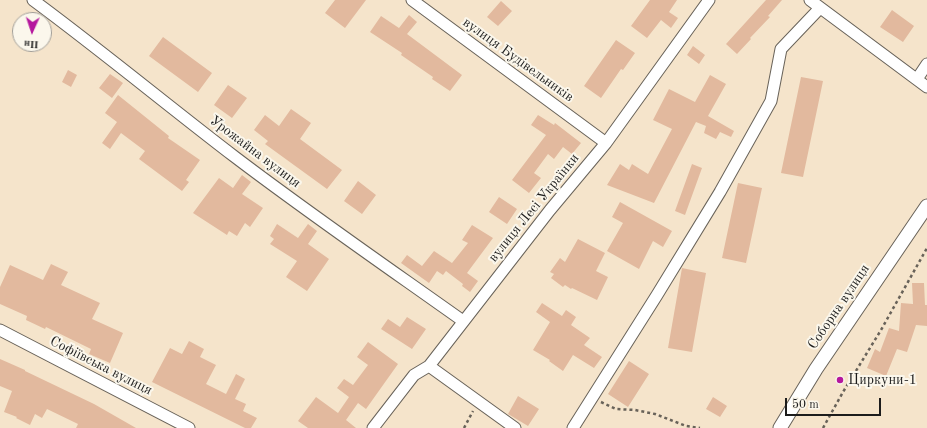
<!DOCTYPE html>
<html>
<head>
<meta charset="utf-8">
<style>
  body { margin:0 }
  #map { position:relative; width:927px; height:428px; overflow:hidden; background:#f5e4cb; font-family:"Old Standard TT",serif }
  canvas { display:block }
  .north { position:absolute; left:12px; top:12px; width:40px; height:40px; box-sizing:border-box; background:#fbf7ec; border:1px solid #a29f99; border-radius:50%; rotate:183deg; font-size:11px; font-weight:700; line-height:16px; text-align:center; color:#1c1c1c }
  .north::after { content:''; display:block; margin:auto; width:14px; height:18px; background:#b5179e; clip-path:polygon(50% 0,100% 100%,50% 72%,0 100%) }
  .scale { position:absolute; left:785px; top:398px; width:96px; height:18px; box-sizing:border-box; border:2px solid #1c1c1c; border-top:0; padding-left:5px; font-size:12px; line-height:14px; white-space:nowrap; color:#1c1c1c; -webkit-text-stroke:3px #fbf7ec; paint-order:stroke }
</style>
</head>
<body>
<div id="map">
<canvas width="927" height="428"></canvas>
<div class="north">Пн</div>
<div class="scale">50 m</div>
</div>
<script>
const c = document.querySelector('canvas').getContext('2d');
c.lineJoin = 'round';
function paint(path, color) { c.fillStyle = color; c.fill(path, 'evenodd'); }
function strokePath(path, color, width, dash) { c.strokeStyle = color; c.lineWidth = width; c.lineCap = dash ? 'butt' : 'round'; c.setLineDash(dash || []); c.stroke(path); }
function label(font, color, halo, rows, align = 'center') {
  c.font = font + ' "Old Standard TT",serif'; c.lineWidth = 4; c.setLineDash([]); c.textBaseline = 'middle'; c.strokeStyle = halo; c.fillStyle = color; for (const [text, x, y, turn = 0] of rows) {
    c.save(); c.translate(x, y); c.rotate((+turn || 0) * Math.PI / 180); c.textAlign = isNaN(turn) ? turn : align; if (halo) c.strokeText(text, 0, 0); c.fillText(text, 0, 0); c.restore();
  }
}
const building = new Path2D(`
  M 335,0 L 366,0 L 345,28 L 325,13 Z
  M 650,0 L 677,0 L 669,12 L 678,18 L 671,28 L 661,20 L 647,38 L 631,26 Z
  M 766,0 L 782,0 L 768,16 L 770,17 L 750,38 L 751,39 L 737,54 L 726,44 Z
  M 501,1 L 512,11 L 498,26 L 487,17 Z
  M 892,10 L 914,26 L 903,42 L 880,27 Z
  M 409,15 L 417,22 L 407,34 L 462,75 L 450,91 L 432,79 L 433,77 L 401,55 L 402,53 L 370,32 L 381,16 L 399,28 Z
  M 163,37 L 212,73 L 198,92 L 149,56 Z
  M 616,40 L 635,53 L 623,70 L 621,69 L 601,98 L 584,86 Z
  M 693,46 L 705,55 L 699,64 L 687,55 Z
  M 68,70 L 77,75 L 71,87 L 62,82 Z
  M 110,74 L 123,83 L 112,98 L 99,88 Z
  M 710,75 L 726,84 L 708,116 L 734,131 L 731,137 L 720,132 L 716,139 L 704,133 L 706,126 L 696,122 L 654,203 L 607,185 L 620,164 L 629,170 L 632,164 L 648,174 L 672,129 L 653,120 L 669,89 L 695,102 Z
  M 801,77 L 823,81 L 803,177 L 781,173 Z
  M 228,85 L 247,98 L 232,118 L 214,105 Z
  M 118,95 L 169,136 L 168,138 L 200,160 L 186,180 L 189,182 L 182,191 L 139,159 L 145,151 L 121,133 L 110,149 L 102,143 L 117,122 L 105,113 Z
  M 291,109 L 311,123 L 300,139 L 342,170 L 327,189 L 265,144 L 268,141 L 254,130 L 265,115 L 279,126 Z
  M 538,115 L 554,125 L 555,123 L 581,143 L 572,154 L 563,147 L 554,159 L 548,154 L 534,173 L 541,178 L 529,193 L 512,180 L 546,135 L 531,125 Z
  M 692,164 L 702,168 L 685,215 L 675,211 Z
  M 242,175 L 251,182 L 242,194 L 263,208 L 250,227 L 245,223 L 237,236 L 229,231 L 227,235 L 193,213 L 219,178 L 233,188 Z
  M 358,181 L 376,195 L 362,214 L 344,201 Z
  M 738,183 L 762,188 L 746,263 L 722,258 Z
  M 499,197 L 517,209 L 507,224 L 489,212 Z
  M 620,202 L 672,231 L 663,247 L 653,241 L 639,269 L 607,251 L 623,223 L 612,217 Z
  M 277,224 L 298,238 L 308,224 L 317,231 L 308,244 L 329,259 L 307,291 L 286,277 L 297,261 L 270,244 L 274,239 L 270,236 Z
  M 472,225 L 493,238 L 467,273 L 478,281 L 470,292 L 462,286 L 463,284 L 446,271 L 443,275 L 437,271 L 429,283 L 401,263 L 407,255 L 422,266 L 434,251 L 452,263 L 468,243 L 462,240 Z
  M 578,239 L 605,253 L 596,271 L 608,277 L 597,300 L 572,288 L 571,289 L 565,285 L 563,287 L 551,278 L 554,274 L 550,272 L 560,258 L 565,262 Z
  M 51,264 L 68,272 L 61,285 L 100,303 L 92,319 L 123,333 L 110,363 L 89,354 L 91,349 L 46,327 L 45,329 L 26,320 L 27,316 L 0,304 L 0,287 L 10,265 L 43,280 Z
  M 682,268 L 706,273 L 692,352 L 668,348 Z
  M 912,283 L 924,283 L 925,305 L 927,305 L 927,326 L 916,325 L 907,352 L 897,349 L 886,376 L 867,368 L 875,349 L 880,352 L 889,328 L 899,331 L 901,303 L 913,304 Z
  M 542,303 L 562,316 L 566,310 L 576,317 L 571,325 L 590,338 L 584,345 L 602,357 L 594,368 L 573,355 L 563,371 L 549,361 L 550,360 L 533,350 L 550,322 L 536,312 Z
  M 407,317 L 426,329 L 412,349 L 381,329 L 388,319 L 400,327 Z
  M 189,341 L 204,349 L 200,357 L 216,365 L 206,384 L 226,394 L 236,374 L 245,379 L 235,399 L 246,404 L 243,411 L 257,418 L 251,428 L 245,428 L 152,382 L 170,348 L 182,354 Z
  M 368,342 L 398,364 L 366,409 L 358,403 L 346,420 L 356,428 L 308,428 L 298,421 L 316,397 L 338,413 L 349,397 L 337,388 L 344,379 L 353,385 L 368,365 L 357,357 Z
  M 0,359 L 25,370 L 25,371 L 94,404 L 136,428 L 76,428 L 78,424 L 47,409 L 42,418 L 35,414 L 30,425 L 16,418 L 17,417 L 4,412 L 12,391 L 0,386 Z
  M 629,361 L 649,374 L 628,407 L 608,394 Z
  M 518,396 L 539,409 L 528,426 L 508,414 Z
  M 713,397 L 727,406 L 720,417 L 706,409 Z`);
const path = new Path2D(`
  M 601,402 L 616,409 L 635,410 L 655,414 L 686,426 L 700,428
  M 464,428 L 473,411
  M 823,428 L 843,392 L 881,330 L 927,248`);
const minor = new Path2D(`
  M 33,0 C 102,51 167,105 235,157 C 310,214 387,267 463,321
  M 412,0 L 606,143
  M 810,0 L 927,87
  M 917,79 L 927,64
  M 0,330 L 189,428
  M 429,366 L 515,428
  M 373,428 L 414,375 L 429,366 L 550,210 L 606,143 L 709,0
  M 573,428 L 657,295 L 720,192 L 771,101 L 781,49 L 820,8`);
const tertiary = new Path2D(`
  M 780,428 L 816,369 L 927,206`);
const markers = [
  [840,380,4,"#b5179e"]
];
const streetNames = [
  ["вулиця Будівельників",518,60,36],
  ["Урожайна вулиця",255,152,37],
  ["вулиця Лесі Українки",534,208,-51],
  ["Соборна вулиця",839,307,-56],
  ["Софіївська вулиця",101,366,27]
];
const poiNames = [
  ["Циркуни-1",848,380]
];
paint(building, '#e2b99e');
strokePath(minor, '#686259', 13);
strokePath(tertiary, '#686259', 15);
strokePath(path, '#686259', 2.5, [3, 3]);
strokePath(minor, '#fff', 11);
strokePath(tertiary, '#fff', 13);
for (const [x, y, r, color] of markers) { const dot = new Path2D(); dot.arc(x, y, r, 0, 2 * Math.PI); c.fillStyle = color; c.fill(dot); strokePath(dot, '#fbf7ec', 1.5); }
label('14px', '#1c1c1c', '#fbf7ec', streetNames);
label('14px', '#1c1c1c', '#fbf7ec', poiNames, 'left');
</script>
</body>
</html>
